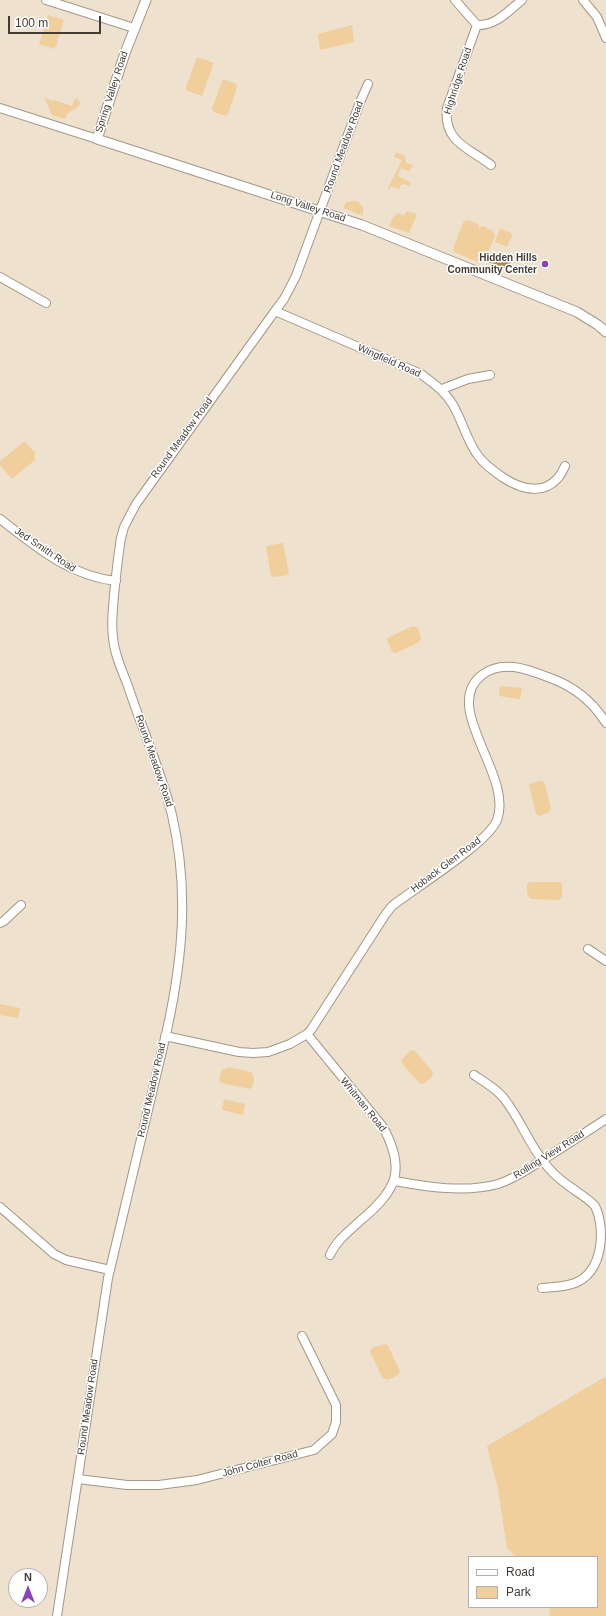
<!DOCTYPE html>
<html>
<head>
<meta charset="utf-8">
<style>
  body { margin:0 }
  #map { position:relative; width:606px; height:1616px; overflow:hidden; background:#eee1ce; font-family:Arial,sans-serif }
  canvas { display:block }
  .legend { position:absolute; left:468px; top:1556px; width:130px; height:52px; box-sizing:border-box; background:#fff; border:1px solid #b3b1ae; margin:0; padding:5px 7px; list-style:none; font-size:12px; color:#413c34 }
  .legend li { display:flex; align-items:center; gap:8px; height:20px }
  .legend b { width:20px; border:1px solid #b3b1ae }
  .north { position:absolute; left:8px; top:1568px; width:40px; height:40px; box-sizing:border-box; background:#fff; border:1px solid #b3b1ae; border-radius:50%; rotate:0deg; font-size:11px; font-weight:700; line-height:16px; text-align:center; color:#413c34 }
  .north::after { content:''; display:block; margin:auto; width:14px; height:18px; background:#8c43b5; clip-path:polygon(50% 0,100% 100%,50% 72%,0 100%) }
  .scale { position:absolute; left:8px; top:16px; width:93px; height:18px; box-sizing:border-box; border:2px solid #413c34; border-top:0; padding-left:5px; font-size:12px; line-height:14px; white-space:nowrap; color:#413c34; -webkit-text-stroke:3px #fff; paint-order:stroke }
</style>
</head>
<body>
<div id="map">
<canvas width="606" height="1616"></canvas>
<ul class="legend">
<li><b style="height:5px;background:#fff"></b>Road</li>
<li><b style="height:11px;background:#f0cf9d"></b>Park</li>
</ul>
<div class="north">N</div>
<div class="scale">100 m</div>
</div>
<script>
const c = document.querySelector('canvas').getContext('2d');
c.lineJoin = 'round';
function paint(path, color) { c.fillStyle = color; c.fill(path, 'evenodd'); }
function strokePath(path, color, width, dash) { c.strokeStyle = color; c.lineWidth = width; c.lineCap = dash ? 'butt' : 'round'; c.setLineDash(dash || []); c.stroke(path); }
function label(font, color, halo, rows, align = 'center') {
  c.font = font + ' Arial,sans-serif'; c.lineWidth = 3; c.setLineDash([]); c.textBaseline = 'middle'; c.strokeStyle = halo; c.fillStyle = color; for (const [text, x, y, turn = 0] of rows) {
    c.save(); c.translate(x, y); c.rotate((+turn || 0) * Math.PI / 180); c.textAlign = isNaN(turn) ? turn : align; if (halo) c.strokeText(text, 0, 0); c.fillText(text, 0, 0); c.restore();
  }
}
const green = new Path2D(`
  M 48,15 L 64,20 L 55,49 L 39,44 Z
  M 352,25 L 354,42 L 320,50 L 318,34 Z
  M 197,57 L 214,63 L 202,96 L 185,90 Z
  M 223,79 L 236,84 L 237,87 L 228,114 L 225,116 L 214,112 L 212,108 Z
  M 44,97 L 47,98 L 47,99 L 53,101 L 54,100 L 72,106 L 74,100 L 77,98 L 81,103 L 79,104 L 79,106 L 67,114 L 65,119 L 52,115 Z
  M 396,152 L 405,156 L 406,163 L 413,165 L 409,171 L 401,168 L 398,176 L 411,183 L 409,186 L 404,184 L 401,185 L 399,189 L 391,186 L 390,189 L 388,188 L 402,160 L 394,157 Z
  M 356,201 L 359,202 L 363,207 L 363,216 L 343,208 L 346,202 Z
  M 407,211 L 417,214 L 409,233 L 389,226 L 393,217 L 398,213 L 404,215 Z
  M 468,220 L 478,224 L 479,228 L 483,226 L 493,231 L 495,235 L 485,261 L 480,263 L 454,252 L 453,248 L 464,221 Z
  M 500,228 L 513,234 L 507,247 L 495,242 Z
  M 25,441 L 35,453 L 34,458 L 35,460 L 12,479 L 0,465 L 0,461 Z
  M 283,543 L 289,575 L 273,577 L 271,576 L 266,546 Z
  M 413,626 L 418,628 L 421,638 L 419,642 L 396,653 L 392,652 L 387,640 L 389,637 Z
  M 500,686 L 522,688 L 520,699 L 499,696 Z
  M 542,780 L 545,784 L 551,809 L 549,812 L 539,816 L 536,814 L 529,786 L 530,784 Z
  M 530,882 L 560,882 L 562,884 L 562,897 L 558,900 L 531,899 L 527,894 L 527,884 Z
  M 0,1004 L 20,1008 L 18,1018 L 0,1015 Z
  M 411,1050 L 415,1051 L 433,1072 L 432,1077 L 423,1084 L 419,1083 L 401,1062 L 402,1059 Z
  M 229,1067 L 251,1072 C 255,1078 255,1084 250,1089 L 221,1083 L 219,1079 L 222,1070 Z
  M 224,1099 L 245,1104 L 243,1115 L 222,1110 Z
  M 385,1344 L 388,1346 L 400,1371 L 398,1375 L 387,1380 L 382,1377 L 370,1352 L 372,1348 Z
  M 605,1377 L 606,1377 L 606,1616 L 550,1616 L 549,1607 L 597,1607 L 597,1557 L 516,1557 L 507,1548 L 498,1489 L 487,1446 Z`);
const water = new Path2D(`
  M 491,253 L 508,259 L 509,258 L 512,259 L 507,270 L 488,262 Z`);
const minor = new Path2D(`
  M 46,0 L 134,28
  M 455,0 L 477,25 C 496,26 508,11 522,0
  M 583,0 L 597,17 L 606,38
  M 477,25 L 447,108 C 443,142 469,148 491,165
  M 0,108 L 97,139
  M 0,277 L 46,303
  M 275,311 L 421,374 C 433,383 445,391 453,405 C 463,422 467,442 479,457 C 485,465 494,471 502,477 C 519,488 541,496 557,479 C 561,475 563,470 565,466
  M 442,389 L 468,379 L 490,375
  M 0,519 C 35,546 69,576 116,581
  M 0,923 L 4,921 L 21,905
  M 588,949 L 606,961
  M 307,1034 L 383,1127 C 407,1171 396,1191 360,1221 C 348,1232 336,1241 330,1255
  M 165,1036 L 239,1052 L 253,1053 L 268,1052 L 290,1044 L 307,1034 L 311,1030 L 385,915 L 392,906 C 415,888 488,843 497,820 C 514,776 440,707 482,675 C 504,658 531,671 553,679 C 576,688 593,702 606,723
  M 474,1075 C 486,1083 500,1091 508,1104 C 521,1122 529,1143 543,1161 C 550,1171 559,1179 569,1186 C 578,1193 588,1198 595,1206 C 606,1229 603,1272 575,1283 C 565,1287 553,1287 542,1288
  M 395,1181 C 427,1187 465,1193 498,1184 C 515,1179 529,1168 544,1159 C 565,1146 585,1133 606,1119
  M 0,1207 L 54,1254 L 66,1260 L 110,1270
  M 78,1479 L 127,1485 L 159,1485 L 197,1480 L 314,1450 L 332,1434 L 336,1422 L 336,1405 L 302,1336
  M 57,1616 L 108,1278 L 167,1030 C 183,957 189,889 172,815 C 161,770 142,729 128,686 C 122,670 114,654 113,637 C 111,623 113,609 114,595 C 116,576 118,556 121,538 L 124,527 L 136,504 L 275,311 L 284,299 L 296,276 L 360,102 L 368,84`);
const tertiary = new Path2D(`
  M 146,0 L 125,53 L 97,139 L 362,225 L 577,312 L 598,325 L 606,332`);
const markers = [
  [545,264,4,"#8c43b5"]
];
const streetNames = [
  ["Highridge Road",458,81,-72],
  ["Spring Valley Road",112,92,-72],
  ["Round Meadow Road",344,147,-70],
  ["Long Valley Road",308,207,18],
  ["Wingfield Road",389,361,24],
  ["Round Meadow Road",182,438,-54],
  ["Jed Smith Road",45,550,34],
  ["Round Meadow Road",154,761,71],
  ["Hoback Glen Road",446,865,-37],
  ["Round Meadow Road",152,1090,-77],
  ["Whitman Road",363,1105,51],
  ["Rolling View Road",549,1155,-32],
  ["Round Meadow Road",88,1407,-82],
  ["John Colter Road",260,1464,-15]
];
const poiNames = [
  ["Hidden Hills",537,258],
  ["Community Center",537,270]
];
paint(green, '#f0cf9d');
paint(water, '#af8a4f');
strokePath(minor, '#a39786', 10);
strokePath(tertiary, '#a39786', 11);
strokePath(minor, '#fff', 8);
strokePath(tertiary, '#fff', 9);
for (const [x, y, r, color] of markers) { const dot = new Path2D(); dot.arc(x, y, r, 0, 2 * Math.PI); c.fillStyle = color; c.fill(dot); strokePath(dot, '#fff', 1.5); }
label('10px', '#413c34', '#fff', streetNames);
label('bold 10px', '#413c34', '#fff', poiNames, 'right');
</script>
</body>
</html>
